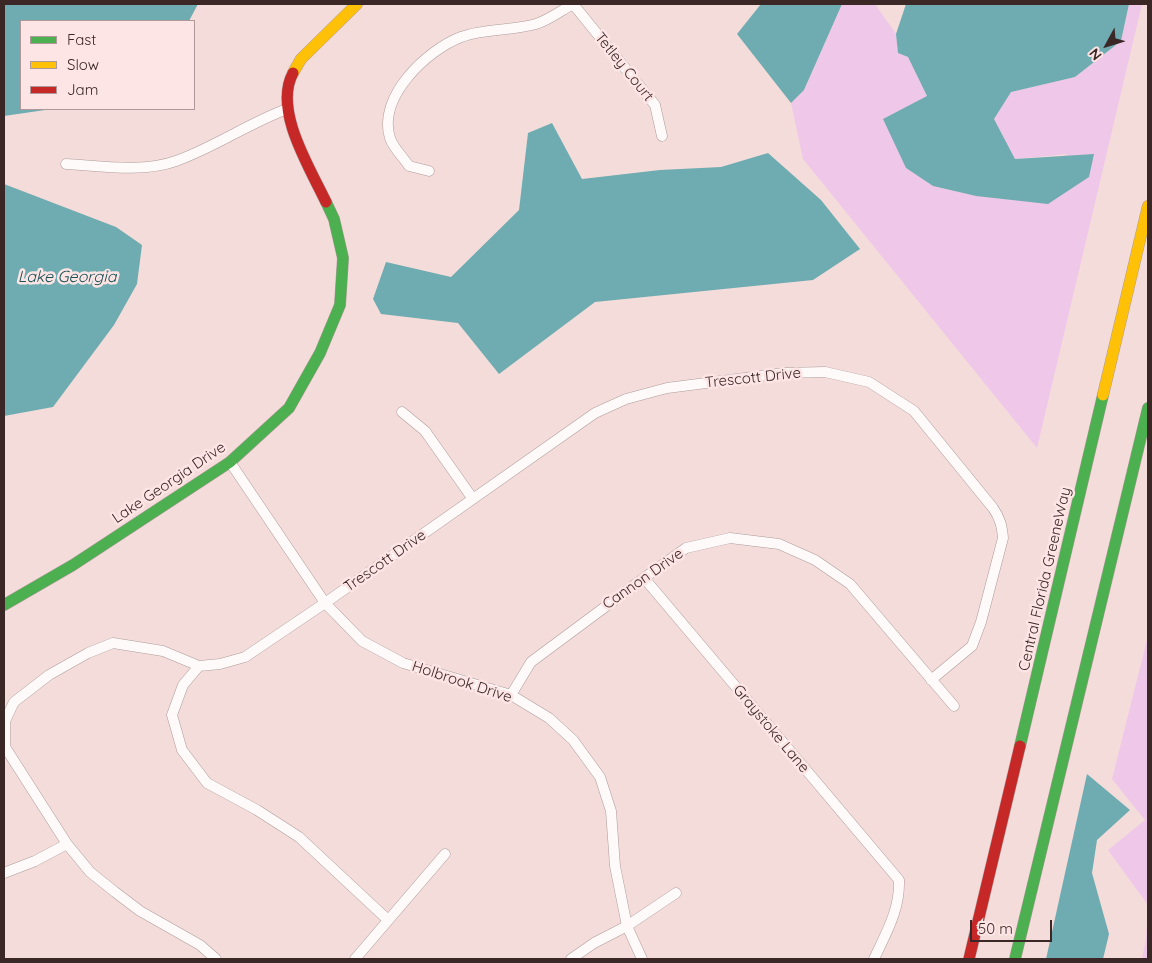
<!DOCTYPE html>
<html>
<head>
<meta charset="utf-8">
<style>
  body { margin:0 }
  #map { position:relative; width:1152px; height:963px; overflow:hidden; background:#f4dcda; font-family:Quicksand,sans-serif }
  canvas { display:block }
  .frame { position:absolute; inset:0; border:5px solid #3c2727; pointer-events:none }
  .legend { position:absolute; left:20px; top:20px; width:175px; height:90px; box-sizing:border-box; background:#fce5e4; border:1px solid #af9998; margin:0; padding:6px 9px; list-style:none; font-size:15px; color:#3c2727 }
  .legend li { display:flex; align-items:center; gap:10px; height:25px }
  .legend b { width:25px; border:1px solid #af9998 }
  .north { position:absolute; left:1082px; top:20px; width:50px; height:50px; -webkit-text-stroke:4px #fce5e4; paint-order:stroke; rotate:231deg; font-size:14px; font-weight:700; line-height:20px; text-align:center; color:#3c2727 }
  .north::after { content:''; display:block; margin:auto; width:18px; height:22px; background:#3c2727; clip-path:polygon(50% 0,100% 100%,50% 72%,0 100%) }
  .scale { position:absolute; left:970px; top:920px; width:82px; height:22px; box-sizing:border-box; border:2px solid #3c2727; border-top:0; padding-left:6px; font-size:15px; line-height:18px; white-space:nowrap; color:#3c2727; -webkit-text-stroke:4px #fce5e4; paint-order:stroke }
</style>
</head>
<body>
<div id="map">
<canvas width="1152" height="963"></canvas>
<div class="frame"></div>
<ul class="legend">
<li><b style="height:6px;background:#4caf50"></b>Fast</li>
<li><b style="height:6px;background:#ffc107"></b>Slow</li>
<li><b style="height:6px;background:#c62828"></b>Jam</li>
</ul>
<div class="north">N</div>
<div class="scale">50 m</div>
</div>
<script>
const c = document.querySelector('canvas').getContext('2d');
c.lineJoin = 'round';
function paint(path, color) { c.fillStyle = color; c.fill(path, 'evenodd'); }
function strokePath(path, color, width, dash) { c.strokeStyle = color; c.lineWidth = width; c.lineCap = dash ? 'butt' : 'round'; c.setLineDash(dash || []); c.stroke(path); }
function label(font, color, halo, rows, align = 'center') {
  c.font = font + ' Quicksand,sans-serif'; c.lineWidth = 5; c.setLineDash([]); c.textBaseline = 'middle'; c.strokeStyle = halo; c.fillStyle = color; for (const [text, x, y, turn = 0] of rows) {
    c.save(); c.translate(x, y); c.rotate((+turn || 0) * Math.PI / 180); c.textAlign = isNaN(turn) ? turn : align; if (halo) c.strokeText(text, 0, 0); c.fillText(text, 0, 0); c.restore();
  }
}
const green = new Path2D(`
  M 842,4 L 875,4 L 896,34 L 898,53 L 908,57 L 927,96 L 906,168 L 933,186 L 976,196 L 1068,154 L 1015,159 L 994,119 L 1010,92 L 1075,77 L 1121,41 L 1129,4 L 1142,4 L 1037,448 L 803,159 L 791,103 L 804,90 Z
  M 1148,636 L 1148,959 L 1142,959 L 1146,940 L 1148,905 L 1108,850 L 1145,820 L 1112,779 Z`);
const water = new Path2D(`
  M 4,4 L 198,4 L 189,21 L 21,21 L 21,109 L 52,109 L 4,116 Z
  M 761,4 L 842,4 L 804,90 L 791,103 L 737,34 Z
  M 906,4 L 1129,4 L 1121,41 L 1075,77 L 1011,92 L 994,119 L 1015,159 L 1094,154 L 1089,177 L 1048,204 L 976,196 L 933,186 L 906,168 L 883,119 L 927,96 L 908,57 L 898,53 L 896,34 Z
  M 552,123 L 582,179 L 660,170 L 721,167 L 768,153 L 821,200 L 860,249 L 813,280 L 595,302 L 499,374 L 458,323 L 381,314 L 373,299 L 386,262 L 451,277 L 519,210 L 528,133 Z
  M 4,184 L 116,227 L 142,245 L 137,284 L 114,325 L 53,407 L 4,416 Z
  M 1087,774 L 1130,810 L 1097,840 L 1092,873 L 1109,934 L 1103,959 L 1046,959 Z`);
const street = new Path2D(`
  M 573,4 L 655,105 L 662,136
  M 66,164 C 101,166 142,173 176,161 C 215,147 249,123 287,109
  M 429,171 L 409,166 C 404,158 393,148 390,138 C 377,97 427,50 461,37 C 485,28 512,31 536,24 C 549,20 562,10 573,4
  M 402,412 L 425,431 L 473,499
  M 230,462 L 325,603 L 362,641 L 403,663 L 511,695 L 549,718 L 573,740 L 600,777 L 611,811 L 615,866 L 627,926 L 642,959
  M 644,578 L 899,880 C 900,910 886,933 874,959
  M 199,666 L 183,685 L 172,715 L 182,750 L 207,783 L 257,810 L 299,837 L 388,920
  M 511,695 L 531,662 L 644,578 L 686,548 L 730,538 L 779,544 L 815,560 L 850,584 L 954,706
  M 4,873 L 35,861 L 67,844
  M 216,959 L 200,945 L 140,911 L 115,892 L 90,872 L 67,844 L 5,747 L 5,721 L 14,702 L 49,675 L 88,653 L 113,643 L 163,651 L 199,666 L 220,664 L 245,657 L 325,603 L 595,413 L 626,399 L 667,388 L 784,373 L 825,372 L 869,382 L 914,411 L 993,508 C 1000,518 1002,526 1003,538 L 981,622 L 972,646 L 931,680
  M 355,959 L 445,854
  M 571,959 L 594,943 L 627,926 L 676,893`);
const fast = new Path2D(`
  M 4,605 L 73,565 L 230,462 L 289,408 L 320,353 L 340,305 L 343,258 L 334,219 L 326,202
  M 1020,746 L 1103,395
  M 1015,959 L 1148,408`);
const slow = new Path2D(`
  M 293,73 L 301,59 L 357,4
  M 1103,395 L 1148,206`);
const jam = new Path2D(`
  M 293,73 C 273,110 310,168 326,202
  M 969,959 L 1020,746`);
const streetNames = [
  ["Tetley Court",624,67,51],
  ["Trescott Drive",753,378,-6],
  ["Lake Georgia Drive",169,483,-34],
  ["Trescott Drive",385,561,-35],
  ["Cannon Drive",643,579,-35],
  ["Central Florida GreeneWay",1045,579,-77],
  ["Holbrook Drive",462,682,18],
  ["Graystoke Lane",771,729,50]
];
const waterNames = [
  ["Lake Georgia",67,277]
];
paint(green, '#efc7e9');
paint(water, '#6eacb1');
strokePath(street, '#af9b9a', 11);
strokePath(fast, '#af9b9a', 12);
strokePath(slow, '#af9b9a', 12);
strokePath(jam, '#af9b9a', 12);
strokePath(street, '#fdfaf9', 10);
strokePath(fast, '#4caf50', 11);
strokePath(slow, '#ffc107', 11);
strokePath(jam, '#c62828', 11);
label('15px', '#3c2727', '#fce5e4', streetNames);
label('italic 16px', '#185054', '#fce5e4', waterNames);
</script>
</body>
</html>
